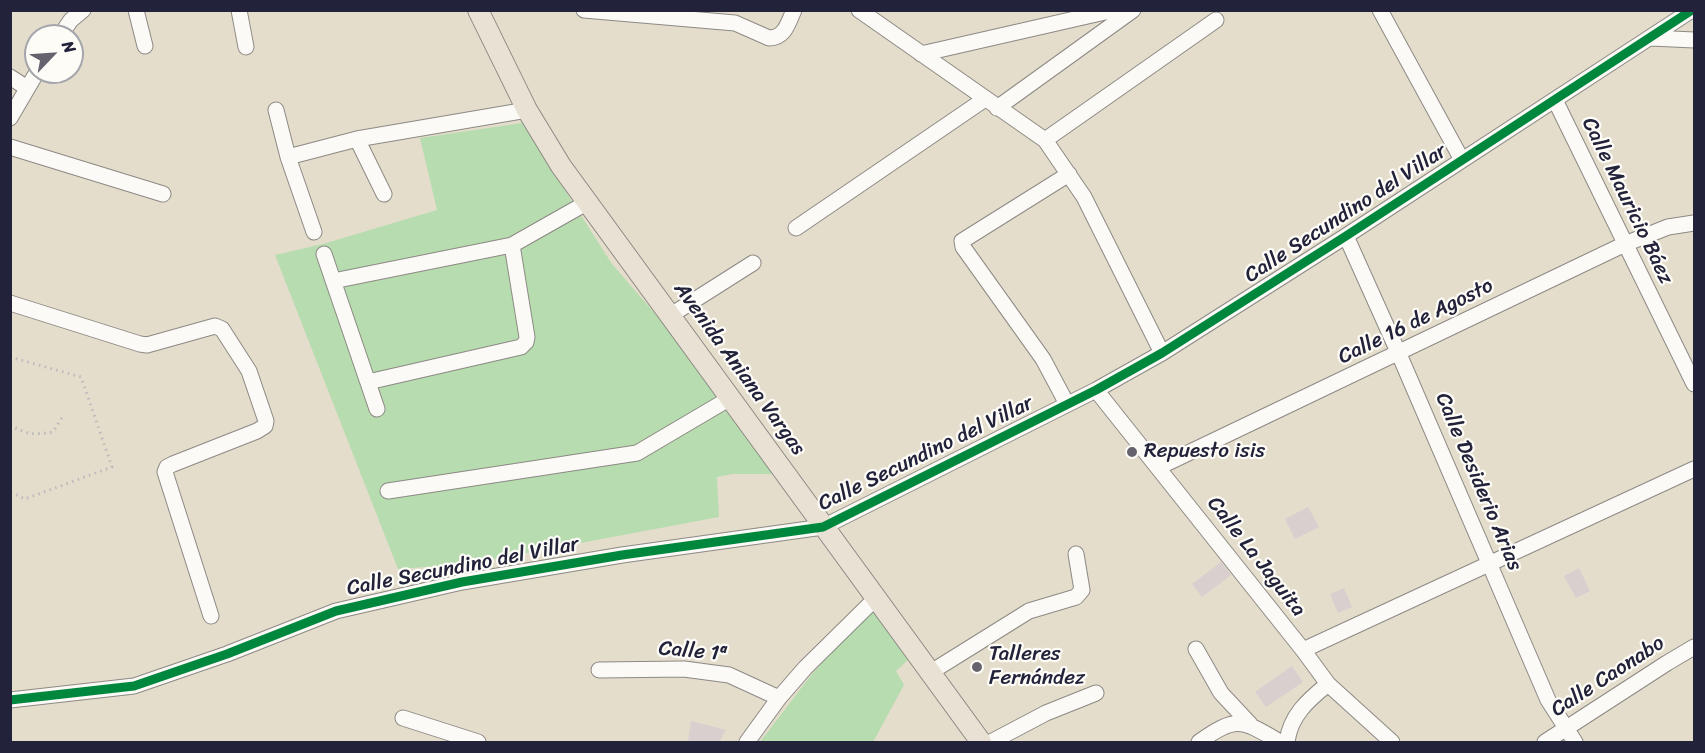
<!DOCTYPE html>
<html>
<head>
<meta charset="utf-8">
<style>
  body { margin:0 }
  #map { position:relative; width:1705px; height:753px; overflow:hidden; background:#e4ddcc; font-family:Sriracha,sans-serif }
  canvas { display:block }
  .frame { position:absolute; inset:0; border:12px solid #22223b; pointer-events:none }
  .north { position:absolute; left:24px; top:24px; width:60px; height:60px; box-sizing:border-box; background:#fdfcf7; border:2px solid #a5a5ac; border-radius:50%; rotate:65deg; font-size:16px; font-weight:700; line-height:24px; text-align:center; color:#22223b }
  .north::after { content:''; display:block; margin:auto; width:21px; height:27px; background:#66636e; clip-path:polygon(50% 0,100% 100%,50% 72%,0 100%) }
</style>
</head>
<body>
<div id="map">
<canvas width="1705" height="753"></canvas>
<div class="frame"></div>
<div class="north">N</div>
</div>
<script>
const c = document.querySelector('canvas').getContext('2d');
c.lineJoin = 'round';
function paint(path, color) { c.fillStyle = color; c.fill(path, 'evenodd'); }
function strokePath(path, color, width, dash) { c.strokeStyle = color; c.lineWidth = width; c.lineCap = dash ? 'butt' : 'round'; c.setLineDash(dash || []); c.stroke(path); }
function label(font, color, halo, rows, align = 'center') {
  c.font = font + ' Sriracha,sans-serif'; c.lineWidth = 4.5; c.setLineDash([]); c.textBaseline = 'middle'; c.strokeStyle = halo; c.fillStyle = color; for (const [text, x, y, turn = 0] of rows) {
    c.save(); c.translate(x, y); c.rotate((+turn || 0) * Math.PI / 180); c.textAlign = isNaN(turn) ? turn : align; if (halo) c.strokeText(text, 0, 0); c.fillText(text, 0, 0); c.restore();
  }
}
const green = new Path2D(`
  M 522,123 L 612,264 L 715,383 L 773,474 L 732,474 L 717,477 L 719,517 L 468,564 L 398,569 L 275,255 L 323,244 L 437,210 L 420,138 Z
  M 874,608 L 909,659 L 896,671 L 904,685 L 873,742 L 760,742 L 812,674 Z`);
const building = new Path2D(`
  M 1308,507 L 1319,527 L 1295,539 L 1285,519 Z
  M 1221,562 L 1231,575 L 1202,597 L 1192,584 Z
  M 1579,568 L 1590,591 L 1576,598 L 1564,576 Z
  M 1344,588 L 1352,607 L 1338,613 L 1330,594 Z
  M 1292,666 L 1303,682 L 1266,707 L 1255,692 Z
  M 691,721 L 726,730 L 719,742 L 688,742 Z`);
const path = new Path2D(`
  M 10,357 L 81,377 L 112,467 L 25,499 L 10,492
  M 10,425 C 28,435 32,435 53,432 L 63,416`);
const minor = new Path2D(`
  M 136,10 L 145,46
  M 239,10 L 246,47
  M 584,10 L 735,23 L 769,38 C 785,38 788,23 794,10
  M 859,10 L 1045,140 L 1084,197 L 1162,353
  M 1380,10 L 1462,160
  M 60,36 L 71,20 L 83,10
  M 1651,38 L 1694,40
  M 921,54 L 1114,10
  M 10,77 L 27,88
  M 1555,100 L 1694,384
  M 997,108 L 1133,10
  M 276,110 L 288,157 L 314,232
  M 10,118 L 37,72
  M 357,139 L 384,194
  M 1045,140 L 1216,20
  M 10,147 L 163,194
  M 288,157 L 357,139 L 527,110
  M 796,228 L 985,99
  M 1346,236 L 1399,354 L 1548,700 L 1575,742
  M 324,254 L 377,409
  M 333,281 L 512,245 L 588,202
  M 10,303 L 140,344 L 147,345 L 215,326 L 222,329 L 249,371 L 266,421 L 265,426 L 257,431 L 173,464 L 167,467 L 165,472 L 211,616
  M 671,315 L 753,263
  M 368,382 L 521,347 L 526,342 L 527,337 L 512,245
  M 1096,390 L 1303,650 L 1328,684 L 1392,742
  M 1067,404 L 1043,359 L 963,247 L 962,241 L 1069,174
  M 1159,467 L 1625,244 L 1668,227 L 1694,223
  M 388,491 L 637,453 L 732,397
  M 1196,649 L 1221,693 L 1250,724
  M 1303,650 L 1694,469
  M 599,670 L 684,669 L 729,675 L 779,698
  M 931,672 L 1029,611 L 1076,597 L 1082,590 L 1076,554
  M 10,700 L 134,686 L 227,654 L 336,611 L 462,582 L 622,555 L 823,527 L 1096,390 L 1162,353 L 1346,236 L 1692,10
  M 403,718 L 478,742
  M 747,742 L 779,698 L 805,668 L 877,597
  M 991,742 L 1046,713 L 1096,693
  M 1199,742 C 1237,715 1242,720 1280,742
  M 1287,742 C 1290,716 1308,700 1328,684
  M 1545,742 L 1667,663 L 1694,647`);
const major = new Path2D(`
  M 478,10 L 527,110 L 561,166 L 981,742`);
const cycleway = new Path2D(`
  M 10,700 L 134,686 L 227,654 L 336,611 L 462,582 L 622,555 L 823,527 L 1096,390 L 1162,353 L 1346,236 L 1692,10`);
const markers = [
  [1132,452,6,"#66636e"],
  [977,667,6,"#66636e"]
];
const streetNames = [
  ["Calle Mauricio Báez",1627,201,64],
  ["Calle Secundino del Villar",1346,214,-33],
  ["Calle 16 de Agosto",1416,322,-26],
  ["Avenida Aniana Vargas",739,369,54],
  ["Calle Secundino del Villar",926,454,-26],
  ["Calle Desiderio Arias",1478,482,67],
  ["Calle La Jaguita",1256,557,52],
  ["Calle Secundino del Villar",463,567,-11],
  ["Calle 1ª",693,652,5],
  ["Calle Caonabo",1608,677,-33]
];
const poiNames = [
  ["Repuesto isis",1144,452],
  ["Talleres",989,655],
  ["Fernández",989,679]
];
paint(green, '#b6dcaf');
paint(building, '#d8cfce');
strokePath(minor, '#8d8984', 17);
strokePath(major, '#8d8984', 22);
strokePath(path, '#bcbaba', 3, [1.5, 4.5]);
strokePath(minor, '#fbfaf7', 15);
strokePath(major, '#e8e1d4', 20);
strokePath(cycleway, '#00873e', 9);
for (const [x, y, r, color] of markers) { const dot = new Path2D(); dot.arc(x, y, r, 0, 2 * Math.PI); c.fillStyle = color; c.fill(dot); strokePath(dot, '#fdfcf7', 2); }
label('21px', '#22223b', '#fdfcf7', streetNames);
label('21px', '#22223b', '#fdfcf7', poiNames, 'left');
</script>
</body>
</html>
